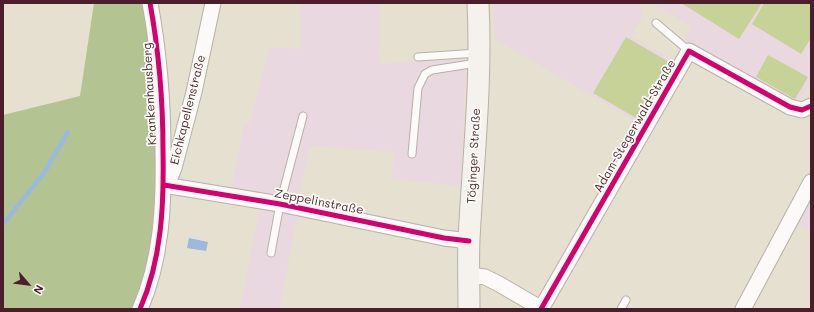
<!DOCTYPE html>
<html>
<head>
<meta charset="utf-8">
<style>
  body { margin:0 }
  #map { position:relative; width:814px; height:312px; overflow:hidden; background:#e6e0d0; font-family:Mali,sans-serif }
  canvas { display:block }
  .frame { position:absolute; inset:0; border:4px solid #4a1f2b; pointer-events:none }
  .north { position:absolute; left:8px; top:264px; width:40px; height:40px; -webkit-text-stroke:3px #fdfcf7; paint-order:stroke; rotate:118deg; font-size:11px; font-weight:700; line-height:16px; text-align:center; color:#4a1f2b }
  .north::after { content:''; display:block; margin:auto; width:14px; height:18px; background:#4a1f2b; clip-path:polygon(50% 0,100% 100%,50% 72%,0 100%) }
</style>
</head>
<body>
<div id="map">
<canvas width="814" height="312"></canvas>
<div class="frame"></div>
<div class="north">N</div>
</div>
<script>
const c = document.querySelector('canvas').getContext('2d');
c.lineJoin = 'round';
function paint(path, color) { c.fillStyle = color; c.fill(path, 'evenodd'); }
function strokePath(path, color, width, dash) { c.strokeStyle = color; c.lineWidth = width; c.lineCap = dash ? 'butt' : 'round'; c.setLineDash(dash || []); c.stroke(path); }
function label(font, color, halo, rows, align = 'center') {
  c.font = font + ' Mali,sans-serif'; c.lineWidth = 3.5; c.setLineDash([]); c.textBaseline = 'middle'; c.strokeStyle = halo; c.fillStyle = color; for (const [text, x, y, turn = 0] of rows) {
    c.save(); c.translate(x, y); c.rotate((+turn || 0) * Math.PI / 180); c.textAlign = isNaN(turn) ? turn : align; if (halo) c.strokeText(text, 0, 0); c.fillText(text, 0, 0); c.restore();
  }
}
const built = new Path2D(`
  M 301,3 L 380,3 L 379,64 L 466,59 L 461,186 L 392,179 L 394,152 L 309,146 L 280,309 L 240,309 L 262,196 L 231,190 L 245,122 L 250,123 L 269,47 L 300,49 Z
  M 494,3 L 638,3 L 644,14 L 631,36 L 673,61 L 637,122 L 495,39 Z
  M 653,3 L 811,3 L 811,82 L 803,96 L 800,100 L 795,101 L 684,41 L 691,27 Z
  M 811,190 L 811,232 L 794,223 Z`);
const green = new Path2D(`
  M 681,3 L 762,3 L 739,39 Z
  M 764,3 L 811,3 L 811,38 L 801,54 L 752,24 Z
  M 626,37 L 669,62 L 636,118 L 593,93 Z
  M 768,55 L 808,77 L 795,99 L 756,77 Z`);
const forest = new Path2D(`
  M 94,3 L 143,3 L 152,60 L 155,138 L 155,216 L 145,272 L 140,289 L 132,309 L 3,309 L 3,115 L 80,96 Z`);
const water = new Path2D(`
  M 189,238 L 208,242 L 206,251 L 187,248 Z`);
const stream = new Path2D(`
  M 3,224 L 44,173 L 68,132`);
const lane = new Path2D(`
  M 656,23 L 689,51
  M 418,57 L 478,53
  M 412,154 L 418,88 L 425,74 L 432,70 L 477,63
  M 271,253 L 280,204 L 303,116
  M 621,309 L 626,300`);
const street = new Path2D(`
  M 164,184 L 170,178 L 174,168 L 194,92 L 213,3
  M 164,185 L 280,204 L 444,238 L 469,241
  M 469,275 L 485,277 L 499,284 L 542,309
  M 140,309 C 162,259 164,204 163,151 C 163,101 159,52 150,3
  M 541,309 L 689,51 L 790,107 L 802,110 L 811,106
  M 743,309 L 811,182`);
const secondary = new Path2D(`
  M 469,309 C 469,286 468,262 469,239 C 473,161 482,82 478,3`);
const cycleway = new Path2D(`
  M 164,185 L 280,204 L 444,238 L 469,241
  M 140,309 C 162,259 164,204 163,151 C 163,101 159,52 150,3
  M 541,309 L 689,51 L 790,107 L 802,110 L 811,106`);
const streetNames = [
  ["Krankenhausberg",150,94,-93],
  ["Eichkapellenstraße",188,110,-76],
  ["Adam-Stegerwald-Straße",635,126,-60],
  ["Töginger Straße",474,156,-87],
  ["Zeppelinstraße",319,202,11]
];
paint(built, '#e9d8df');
paint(green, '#c7d298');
paint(forest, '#b3c392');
paint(water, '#9ab9dd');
strokePath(stream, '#9ab9dd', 4.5);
strokePath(lane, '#b7b0a7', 9);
strokePath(street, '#b7b0a7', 17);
strokePath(secondary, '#b7b0a7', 23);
strokePath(lane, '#fbfaf8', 7);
strokePath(street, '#fbfaf8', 15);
strokePath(secondary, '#f5f2ee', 21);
strokePath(cycleway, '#d6006c', 5);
label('12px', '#4a1f2b', '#fdfcf7', streetNames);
</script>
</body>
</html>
